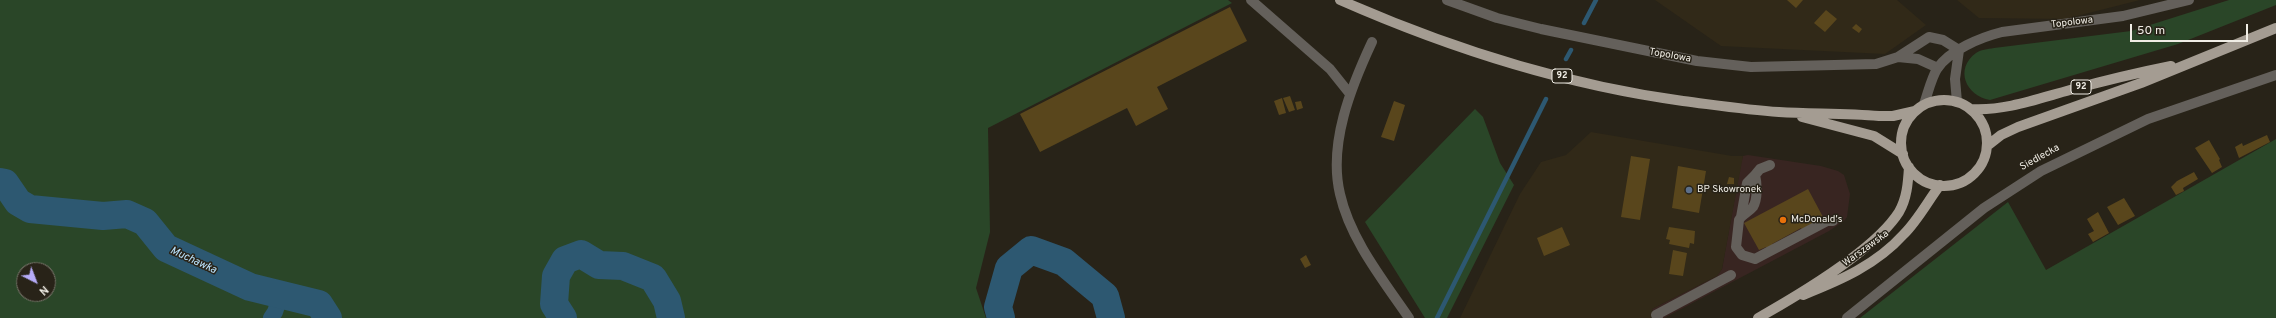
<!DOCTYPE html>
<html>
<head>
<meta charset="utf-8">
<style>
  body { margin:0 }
  #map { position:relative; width:2276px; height:318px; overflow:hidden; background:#282318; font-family:Overpass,sans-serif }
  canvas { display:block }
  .north { position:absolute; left:16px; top:262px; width:40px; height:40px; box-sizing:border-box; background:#282318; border:1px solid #78746a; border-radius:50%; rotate:138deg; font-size:11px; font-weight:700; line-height:16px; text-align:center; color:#f0ede5 }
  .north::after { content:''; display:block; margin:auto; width:14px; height:18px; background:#b6acf8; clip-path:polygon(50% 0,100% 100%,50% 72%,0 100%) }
  .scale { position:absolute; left:2130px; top:24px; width:118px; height:18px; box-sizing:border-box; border:2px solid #f0ede5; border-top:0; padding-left:5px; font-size:12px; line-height:14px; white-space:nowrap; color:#f0ede5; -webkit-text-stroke:3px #282318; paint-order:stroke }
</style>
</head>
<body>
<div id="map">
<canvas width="2276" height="318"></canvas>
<div class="north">N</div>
<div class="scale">50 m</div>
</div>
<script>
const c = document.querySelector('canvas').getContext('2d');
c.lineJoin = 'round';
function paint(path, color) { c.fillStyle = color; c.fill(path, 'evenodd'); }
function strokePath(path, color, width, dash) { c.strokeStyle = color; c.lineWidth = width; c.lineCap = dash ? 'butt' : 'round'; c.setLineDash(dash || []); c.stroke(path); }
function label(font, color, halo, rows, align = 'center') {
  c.font = font + ' Overpass,sans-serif'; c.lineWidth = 3; c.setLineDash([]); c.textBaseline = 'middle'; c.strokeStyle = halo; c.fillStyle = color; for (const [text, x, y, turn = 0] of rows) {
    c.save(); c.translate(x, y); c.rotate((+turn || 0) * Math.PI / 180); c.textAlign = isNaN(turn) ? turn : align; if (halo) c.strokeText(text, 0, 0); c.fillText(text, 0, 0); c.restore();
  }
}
const commercial = new Path2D(`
  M 1748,155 L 1821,166 L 1838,171 L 1844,175 L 1850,194 L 1847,217 L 1844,221 L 1829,231 L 1664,318 L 1655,318 L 1652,309 L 1717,276 L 1722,269 L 1741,163 L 1743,156 Z`);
const built = new Path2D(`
  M 1655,0 L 1897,0 L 1926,25 L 1885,54 L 1721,46 Z
  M 1957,0 L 2140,0 L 2065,19 L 1979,18 Z
  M 1591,132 L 1732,156 L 1743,156 L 1722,269 L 1717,276 L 1652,309 L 1655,318 L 1460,318 L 1520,194 L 1541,162 L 1566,155 Z`);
const green = new Path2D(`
  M 0,0 L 1228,0 L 1232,3 L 988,128 L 990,232 L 976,288 L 986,318 L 0,318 ZM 24,270 L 48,270 L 48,294 L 24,294 Z
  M 2229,0 L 2276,0 L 2276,5 L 2178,44 L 1990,100 C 1966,96 1954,69 1976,53 C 1980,50 1988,49 1994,48 L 2131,31 Z
  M 1475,109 L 1483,117 L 1500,163 L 1514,185 L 1447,318 L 1425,318 L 1365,222 Z
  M 2276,139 L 2276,318 L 1860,318 L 2008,202 L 2046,270 Z`);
const stream = new Path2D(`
  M 1584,23 L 1596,0
  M 1566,59 L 1571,50
  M 1437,318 L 1546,99`);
const canal = new Path2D(`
  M 271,318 L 275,312 L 281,294`);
const river = new Path2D(`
  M 0,182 L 5,183 L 18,202 L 30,209 L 103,216 L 127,214 L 145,222 L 166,248 L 250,287 L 319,304 L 328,318
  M 563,318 L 554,304 L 556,276 L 565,260 L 581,254 L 599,265 L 623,266 L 653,278 L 667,301 L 671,318
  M 1001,318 L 998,307 L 1009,268 L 1031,250 L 1064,262 L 1105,296 L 1111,318`);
const building = new Path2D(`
  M 1787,0 L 1803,0 L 1796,8 Z
  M 1230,7 L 1247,41 L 1157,87 L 1168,109 L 1136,126 L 1127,108 L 1040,152 L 1020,114 Z
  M 1826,10 L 1837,19 L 1825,32 L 1814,23 Z
  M 1856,24 L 1862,29 L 1859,33 L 1852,28 Z
  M 1290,96 L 1295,110 L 1289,112 L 1283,98 Z
  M 1282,98 L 1286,113 L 1279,115 L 1274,101 Z
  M 1301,101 L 1303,108 L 1297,110 L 1295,102 Z
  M 1394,101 L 1405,105 L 1394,141 L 1381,137 Z
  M 2267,135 L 2270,142 L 2239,158 L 2235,147 L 2242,143 L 2243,146 Z
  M 2209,140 L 2220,159 L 2219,160 L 2222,167 L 2212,173 L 2195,148 Z
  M 1631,156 L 1650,159 L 1640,220 L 1621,217 Z
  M 1678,166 L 1706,171 L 1699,213 L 1672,208 Z
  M 2194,172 L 2198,179 L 2183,188 L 2184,191 L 2176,195 L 2171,187 L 2177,181 Z
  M 1729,177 L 1734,178 L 1734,184 L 1727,184 Z
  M 1808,189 L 1823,217 L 1802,230 L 1801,228 L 1772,244 L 1773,245 L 1767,249 L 1766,247 L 1759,250 L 1744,223 Z
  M 2124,198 L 2135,216 L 2118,225 L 2107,207 Z
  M 2098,212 L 2109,233 L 2093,242 L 2088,234 L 2094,231 L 2087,219 Z
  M 1562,227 L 1570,245 L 1544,256 L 1537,238 Z
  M 1669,227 L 1695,231 L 1694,244 L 1690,243 L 1689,248 L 1669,244 L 1670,240 L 1666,239 Z
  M 1673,250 L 1687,253 L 1683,276 L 1669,274 Z
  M 1306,255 L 1311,265 L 1305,268 L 1300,259 Z`);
const minor = new Path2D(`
  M 1251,0 L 1330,69 L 1350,94
  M 1447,0 L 1497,18 L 1541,29 L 1697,61 L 1751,67 L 1876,64 L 1898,57 L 1929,37 L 1943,40 L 1959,50
  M 1372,42 C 1351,87 1328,144 1340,194 C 1350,239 1383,280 1409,318
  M 1898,57 L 1918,59 L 1938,68
  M 1957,102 L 1955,79 L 1959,50
  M 1924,104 C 1928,93 1931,79 1937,69 C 1949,50 1982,37 2002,32 L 2123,16 L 2189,0
  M 1770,165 L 1760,169 L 1755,175 C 1757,183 1758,199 1753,207 C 1749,212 1742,214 1739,220 L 1736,247 L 1742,255 L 1755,259 L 1827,221 L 1833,221
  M 1741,217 L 1747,183 L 1755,175
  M 1658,318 L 1656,315 L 1731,275
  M 1847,318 L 1984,208 L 2041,171 L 2148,119 L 2276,75`);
const major = new Path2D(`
  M 1340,0 C 1449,48 1565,85 1683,101 C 1715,105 1747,110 1779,112 C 1812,114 1845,113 1879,116 L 1893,116 L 1915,111
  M1901 143a43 43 0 1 1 86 0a43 43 0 1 1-86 0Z
  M 1971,109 C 2005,111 2037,99 2070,90 C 2103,81 2136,73 2171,66
  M 1802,117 L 1874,136 L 1903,154
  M 1987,146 L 2001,135 L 2018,127 L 2141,83 L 2276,28
  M 1803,295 C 1841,280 1876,265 1904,234 C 1918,220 1928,201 1940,185
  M 1758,318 C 1797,296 1875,250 1899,212 C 1907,198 1908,183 1909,167`);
const markers = [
  [1689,190,4,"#5c6f8a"],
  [1783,220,4,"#e8710a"]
];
const shields = [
  [1562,76,20],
  [2081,87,20]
];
const shieldNames = [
  ["92",1562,76],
  ["92",2081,87]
];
const streetNames = [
  ["Topolowa",2072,23,-7],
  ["Topolowa",1670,56,10],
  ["Siedlecka",2040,158,-29],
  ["Warszawska",1866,249,-36]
];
const poiNames = [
  ["BP Skowronek",1697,190],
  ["McDonald's",1791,220]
];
const waterNames = [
  ["Muchawka",193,261,25]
];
paint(commercial, '#382521');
paint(built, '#312918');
paint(green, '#2a4628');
strokePath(stream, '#2d5871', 4.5);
strokePath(canal, '#2d5871', 16);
strokePath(river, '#2d5871', 28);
paint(building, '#59461c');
strokePath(minor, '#64605b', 10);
strokePath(major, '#a49c92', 10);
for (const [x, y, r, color] of markers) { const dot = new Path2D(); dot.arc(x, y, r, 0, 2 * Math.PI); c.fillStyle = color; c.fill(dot); strokePath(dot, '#282318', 1.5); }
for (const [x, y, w] of shields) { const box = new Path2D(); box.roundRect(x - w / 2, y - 7, w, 14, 3); c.fillStyle = '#282318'; c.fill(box); strokePath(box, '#f0ede5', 1); }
label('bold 9px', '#f0ede5', null, shieldNames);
label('10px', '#f0ede5', '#282318', streetNames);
label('10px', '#f0ede5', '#282318', poiNames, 'left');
label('italic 11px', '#bce5ff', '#282318', waterNames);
</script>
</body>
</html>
